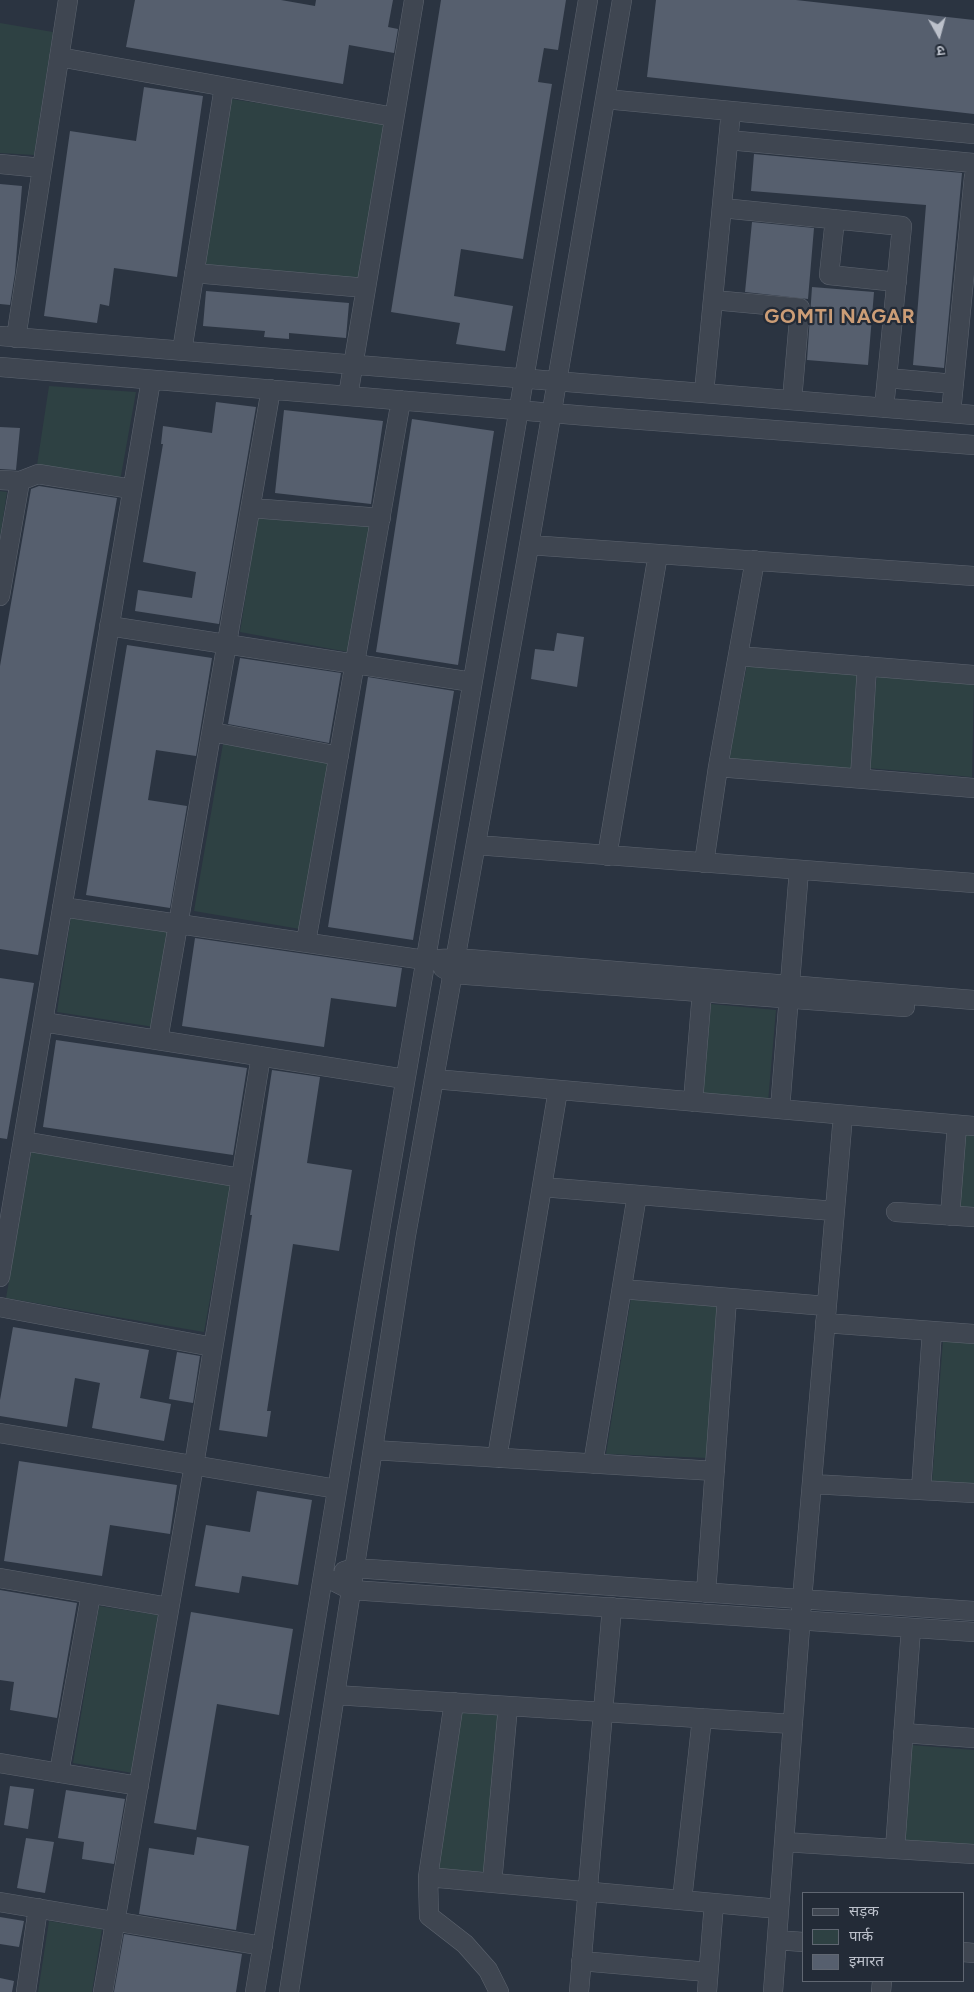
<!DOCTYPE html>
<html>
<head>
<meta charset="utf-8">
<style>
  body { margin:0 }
  #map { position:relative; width:974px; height:1992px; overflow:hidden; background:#2b3441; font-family:Figtree,"Noto Sans Devanagari",sans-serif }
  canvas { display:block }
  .legend { position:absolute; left:802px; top:1892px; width:162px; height:90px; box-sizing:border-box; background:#232b37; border:1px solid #606772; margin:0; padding:6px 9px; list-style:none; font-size:15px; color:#bcc1cb }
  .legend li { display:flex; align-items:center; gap:10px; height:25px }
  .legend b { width:25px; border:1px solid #606772 }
  .north { position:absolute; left:914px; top:10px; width:50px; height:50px; -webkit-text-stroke:4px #232b37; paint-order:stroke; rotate:173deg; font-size:14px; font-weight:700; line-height:20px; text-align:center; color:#bcc1cb }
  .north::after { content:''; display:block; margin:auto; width:18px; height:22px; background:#bcc1cb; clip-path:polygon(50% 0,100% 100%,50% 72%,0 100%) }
</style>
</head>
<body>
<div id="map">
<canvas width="974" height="1992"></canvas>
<ul class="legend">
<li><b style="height:6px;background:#3f4651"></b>सड़क</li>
<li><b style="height:14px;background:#2e4143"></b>पार्क</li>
<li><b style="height:14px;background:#565f6e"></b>इमारत</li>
</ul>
<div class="north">उ</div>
</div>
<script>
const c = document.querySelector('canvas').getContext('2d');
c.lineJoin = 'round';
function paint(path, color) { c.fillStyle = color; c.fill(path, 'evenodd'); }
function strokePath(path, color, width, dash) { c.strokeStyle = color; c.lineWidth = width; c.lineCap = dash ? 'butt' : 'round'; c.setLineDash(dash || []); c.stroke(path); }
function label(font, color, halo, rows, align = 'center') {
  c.font = font + ' Figtree,sans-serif'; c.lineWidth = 4.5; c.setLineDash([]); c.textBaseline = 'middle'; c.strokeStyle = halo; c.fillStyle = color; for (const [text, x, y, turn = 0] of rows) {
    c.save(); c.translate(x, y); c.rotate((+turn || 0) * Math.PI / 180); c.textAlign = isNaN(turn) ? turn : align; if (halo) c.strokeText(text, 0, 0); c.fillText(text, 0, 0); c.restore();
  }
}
const green = new Path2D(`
  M 0,23 L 53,32 L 34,155 L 0,153 Z
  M 231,99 L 385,122 L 358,279 L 204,264 Z
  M 49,386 L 136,392 L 120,481 L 37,465 Z
  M 0,491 L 7,492 L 0,538 Z
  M 258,516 L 372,524 L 348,652 L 240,632 Z
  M 747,665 L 858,673 L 853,770 L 729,759 Z
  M 877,674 L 974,682 L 972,777 L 868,768 Z
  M 223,744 L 328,762 L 300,929 L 194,911 Z
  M 71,916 L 169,931 L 154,1027 L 57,1012 Z
  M 711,1004 L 776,1010 L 768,1102 L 703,1096 Z
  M 964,1135 L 974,1135 L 974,1211 L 958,1210 Z
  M 32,1148 L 231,1183 L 204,1332 L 6,1298 Z
  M 631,1298 L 718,1304 L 709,1458 L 606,1454 Z
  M 943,1340 L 974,1342 L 974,1485 L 932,1482 Z
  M 99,1606 L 158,1615 L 133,1773 L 73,1763 Z
  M 461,1713 L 501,1715 L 487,1872 L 437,1869 Z
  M 911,1745 L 974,1750 L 974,1846 L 904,1841 Z
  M 49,1921 L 102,1929 L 92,1992 L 38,1992 Z`);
const building = new Path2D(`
  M 135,0 L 281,0 L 315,6 L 316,0 L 393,0 L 388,27 L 398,29 L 394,53 L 349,45 L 343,84 L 126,47 Z
  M 441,0 L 566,0 L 558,50 L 544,48 L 538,82 L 552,84 L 523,259 L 461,249 L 454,296 L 513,306 L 505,351 L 456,344 L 460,323 L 391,312 Z
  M 656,0 L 796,0 L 974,20 L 974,114 L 647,77 Z
  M 144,87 L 203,96 L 177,277 L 114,268 L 109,306 L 100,304 L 97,323 L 44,316 L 70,131 L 136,141 Z
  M 754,154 L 962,173 L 944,368 L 913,365 L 926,205 L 751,191 Z
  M 0,184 L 22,186 L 15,273 L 10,305 L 0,304 Z
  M 752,222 L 814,228 L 808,299 L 745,292 Z
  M 812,287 L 874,292 L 868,365 L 807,360 Z
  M 206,291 L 349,303 L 346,338 L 289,333 L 289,339 L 264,337 L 265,331 L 203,326 Z
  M 216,402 L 256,407 L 219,624 L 135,611 L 138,590 L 192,598 L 196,572 L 143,562 L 163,444 L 161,444 L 163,426 L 212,433 Z
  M 284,410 L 383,421 L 371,504 L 275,493 Z
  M 412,419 L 494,431 L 458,665 L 376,652 Z
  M 0,427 L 20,428 L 16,470 L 0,469 Z
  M 39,486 L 117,498 L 38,955 L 0,949 L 0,666 L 31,489 Z
  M 557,633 L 584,637 L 577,687 L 531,679 L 535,649 L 554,651 Z
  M 127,645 L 212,658 L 196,756 L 156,750 L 148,800 L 187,806 L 170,908 L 86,895 Z
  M 240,658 L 341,673 L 329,743 L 228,724 Z
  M 368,677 L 454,691 L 413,940 L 328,927 Z
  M 195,938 L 402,968 L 396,1007 L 331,998 L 324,1047 L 182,1026 Z
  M 0,978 L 34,983 L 7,1139 L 0,1138 Z
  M 56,1040 L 247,1068 L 233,1155 L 43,1127 Z
  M 272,1070 L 320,1077 L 307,1163 L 352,1170 L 339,1251 L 293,1244 L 267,1411 L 271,1411 L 267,1437 L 219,1430 L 252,1215 L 250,1215 Z
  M 13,1327 L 149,1350 L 140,1398 L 171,1404 L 164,1441 L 92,1428 L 100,1383 L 75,1378 L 67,1427 L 0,1416 L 0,1400 Z
  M 177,1352 L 200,1356 L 193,1403 L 169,1399 Z
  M 19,1461 L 177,1485 L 170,1534 L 110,1525 L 102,1576 L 4,1561 Z
  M 257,1491 L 312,1500 L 298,1585 L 242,1576 L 239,1593 L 195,1586 L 206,1525 L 250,1532 Z
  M 0,1590 L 77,1603 L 57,1718 L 10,1710 L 14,1682 L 0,1680 Z
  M 191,1612 L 293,1629 L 279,1715 L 217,1704 L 196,1830 L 154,1823 Z
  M 10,1786 L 34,1789 L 28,1829 L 4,1825 Z
  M 66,1790 L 125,1799 L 114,1864 L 82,1859 L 84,1842 L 58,1838 Z
  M 197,1837 L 249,1846 L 236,1930 L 139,1914 L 149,1848 L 194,1855 Z
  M 26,1838 L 54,1842 L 45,1893 L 17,1888 Z
  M 0,1917 L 24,1921 L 19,1947 L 0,1944 Z
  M 124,1934 L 242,1954 L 236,1992 L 114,1992 Z
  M 0,1978 L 14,1981 L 12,1992 L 0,1992 Z`);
const minor = new Path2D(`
  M 59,57 L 394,117
  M 605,99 L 974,134
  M 728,140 L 974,163
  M 0,164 L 42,168
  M 722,208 L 902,226 L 884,408
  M 835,219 L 829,275 L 897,282
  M 194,273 L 366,288
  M 713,300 L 800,308 L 792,400
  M 0,336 L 974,415
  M 16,338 L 68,0
  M 182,351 L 224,87
  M 0,367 L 588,416 L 974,445
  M 887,378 L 954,384
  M 704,393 L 731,111
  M 348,396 L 414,0
  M 951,413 L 974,176
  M 0,480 L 20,481 L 38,474 L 132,489
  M 251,508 L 381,518
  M 529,545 L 974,576
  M 0,596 L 20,481
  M 109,626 L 472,682
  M 738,656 L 974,675
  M 212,732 L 339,756
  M 718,767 L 974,788
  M 860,778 L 867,666
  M 476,845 L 974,883
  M 607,856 L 658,554
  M 704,863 L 718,767 L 755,560
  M 62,907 L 425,960 L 456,958 L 974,1000
  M 306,942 L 401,400
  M 443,968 L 453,974 L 905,1007
  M 43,1022 L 405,1079
  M 158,1040 L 271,389
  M 434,1079 L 974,1126
  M 693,1102 L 702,992
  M 780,1109 L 799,870
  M 23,1141 L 241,1178
  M 542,1187 L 834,1211
  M 896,1212 L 974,1217
  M 950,1216 L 957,1125
  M 0,1277 L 151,380
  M 622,1289 L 826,1306
  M 0,1307 L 213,1347
  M 825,1323 L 974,1334
  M 0,1433 L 337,1489
  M 373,1450 L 715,1471
  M 497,1458 L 558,1090
  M 593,1464 L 637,1195
  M 812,1484 L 974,1493
  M 921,1490 L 932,1331
  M 344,1571 L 354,1568 L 974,1611
  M 323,1576 L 351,1590 L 974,1632
  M 0,1578 L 169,1607
  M 706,1593 L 727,1298
  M 335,1695 L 793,1724
  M 454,1702 L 428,1877 L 429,1916 L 465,1944 L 488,1970 L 499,1992
  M 903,1733 L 974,1738
  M 0,1763 L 139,1786
  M 59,1773 L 91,1594
  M 784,1842 L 974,1854
  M 895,1849 L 911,1628
  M 428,1877 L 779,1909
  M 492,1883 L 508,1706
  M 682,1900 L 702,1718
  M 0,1902 L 263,1946
  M 777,1940 L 803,1942
  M 963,1952 L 974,1953
  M 581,1961 L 708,1972
  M 26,1992 L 38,1908
  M 103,1992 L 194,1465 L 261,1056
  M 255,1992 L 367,1307 L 588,0
  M 289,1992 L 406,1235 L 526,563 L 622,0
  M 579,1992 L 612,1607
  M 707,1992 L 714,1903
  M 773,1992 L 802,1600 L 843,1115
  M 881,1992 L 882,1981`);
const districtNames = [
  ["GOMTI NAGAR",840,317]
];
paint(green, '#2e4143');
paint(building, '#565f6e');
strokePath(minor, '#5d646f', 20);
strokePath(minor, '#3f4651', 19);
c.letterSpacing = '1px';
label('bold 20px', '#cc9d76', '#232b37', districtNames);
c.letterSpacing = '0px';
</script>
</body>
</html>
